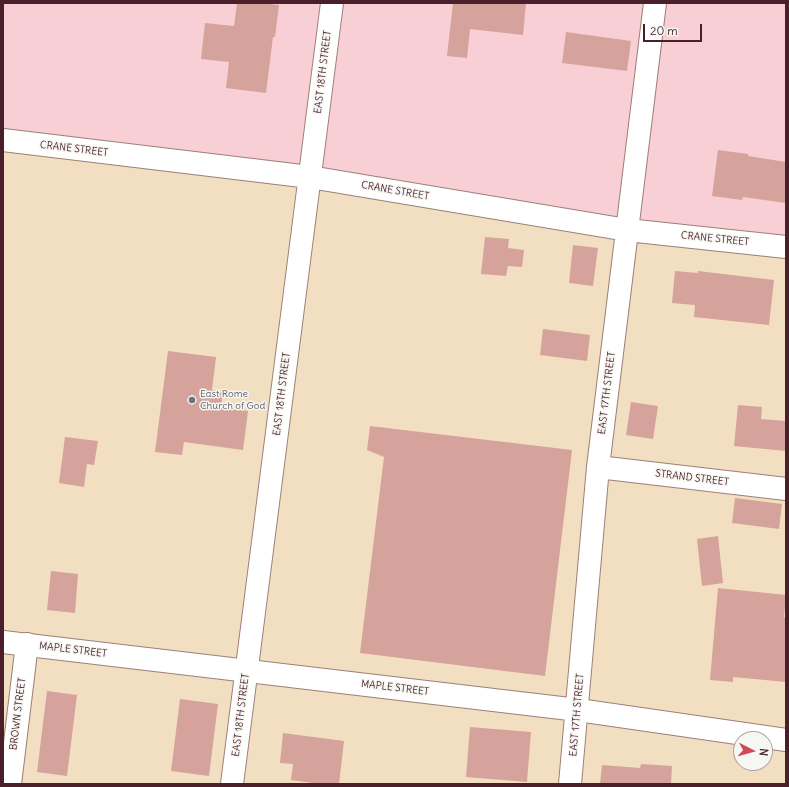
<!DOCTYPE html>
<html>
<head>
<meta charset="utf-8">
<style>
  body { margin:0 }
  #map { position:relative; width:789px; height:787px; overflow:hidden; background:#f2dfc2; font-family:Delius,sans-serif }
  canvas { display:block }
  .frame { position:absolute; inset:0; border:4px solid #4a1f2b; pointer-events:none }
  .north { position:absolute; left:733px; top:731px; width:40px; height:40px; box-sizing:border-box; background:#f6f6f2; border:1px solid #b1a0a2; border-radius:50%; rotate:96deg; font-size:11px; font-weight:700; line-height:16px; text-align:center; color:#4a1f2b }
  .north::after { content:''; display:block; margin:auto; width:14px; height:18px; background:#d1495b; clip-path:polygon(50% 0,100% 100%,50% 72%,0 100%) }
  .scale { position:absolute; left:643px; top:24px; width:59px; height:18px; box-sizing:border-box; border:2px solid #4a1f2b; border-top:0; padding-left:5px; font-size:12px; line-height:14px; white-space:nowrap; color:#4a1f2b; -webkit-text-stroke:3px #f6f6f2; paint-order:stroke }
</style>
</head>
<body>
<div id="map">
<canvas width="789" height="787"></canvas>
<div class="frame"></div>
<div class="north">N</div>
<div class="scale">20 m</div>
</div>
<script>
const c = document.querySelector('canvas').getContext('2d');
c.lineJoin = 'round';
function paint(path, color) { c.fillStyle = color; c.fill(path, 'evenodd'); }
function strokePath(path, color, width, dash) { c.strokeStyle = color; c.lineWidth = width; c.lineCap = dash ? 'butt' : 'round'; c.setLineDash(dash || []); c.stroke(path); }
function label(font, color, halo, rows, align = 'center') {
  c.font = font + ' Delius,sans-serif'; c.lineWidth = 3; c.setLineDash([]); c.textBaseline = 'middle'; c.strokeStyle = halo; c.fillStyle = color; for (const [text, x, y, turn = 0] of rows) {
    c.save(); c.translate(x, y); c.rotate((+turn || 0) * Math.PI / 180); c.textAlign = isNaN(turn) ? turn : align; if (halo) c.strokeText(text, 0, 0); c.fillText(text, 0, 0); c.restore();
  }
}
const built = new Path2D(`
  M 3,3 L 786,3 L 786,242 L 3,140 Z`);
const building = new Path2D(`
  M 237,3 L 259,3 L 279,5 L 275,37 L 273,37 L 266,93 L 226,88 L 229,62 L 201,59 L 205,23 L 234,26 Z
  M 453,3 L 526,3 L 523,35 L 470,29 L 467,58 L 447,56 Z
  M 566,32 L 631,41 L 627,71 L 562,63 Z
  M 718,150 L 748,154 L 748,156 L 786,162 L 786,203 L 743,197 L 742,200 L 712,196 Z
  M 485,237 L 509,239 L 508,248 L 524,250 L 522,267 L 508,266 L 506,276 L 481,274 Z
  M 573,245 L 598,248 L 593,286 L 569,283 Z
  M 675,271 L 698,273 L 698,271 L 774,280 L 769,325 L 694,317 L 695,305 L 672,303 Z
  M 543,329 L 590,335 L 587,361 L 540,355 Z
  M 168,351 L 216,357 L 212,390 L 223,392 L 221,408 L 248,411 L 243,450 L 184,442 L 182,455 L 155,452 Z
  M 631,402 L 658,406 L 653,439 L 626,435 Z
  M 738,405 L 762,407 L 761,419 L 786,421 L 786,451 L 734,446 Z
  M 370,426 L 572,450 L 545,676 L 360,653 L 384,457 L 367,450 Z
  M 65,437 L 98,441 L 94,465 L 87,464 L 84,487 L 59,483 Z
  M 735,498 L 782,504 L 779,529 L 732,523 Z
  M 718,536 L 723,583 L 702,586 L 697,539 Z
  M 51,571 L 78,574 L 75,613 L 47,610 Z
  M 718,588 L 786,595 L 784,617 L 786,618 L 786,682 L 733,677 L 733,682 L 710,680 Z
  M 47,691 L 77,695 L 67,776 L 37,772 Z
  M 180,699 L 218,704 L 209,776 L 171,771 Z
  M 470,727 L 531,732 L 527,782 L 466,777 Z
  M 283,733 L 344,741 L 339,784 L 320,784 L 291,780 L 293,764 L 280,763 Z
  M 641,764 L 672,766 L 671,784 L 600,784 L 602,765 L 640,768 Z`);
const minor = new Path2D(`
  M 3,140 L 310,177 L 627,230 L 786,247
  M 598,467 L 786,489
  M 10,784 L 27,644
  M 232,784 L 332,3
  M 570,784 L 598,467 L 655,3`);
const major = new Path2D(`
  M 3,642 L 578,710 L 786,740`);
const markers = [
  [192,400,4,"#6b7280"]
];
const streetNames = [
  ["EAST 18TH STREET",323,72,-83],
  ["CRANE STREET",74,149,7],
  ["CRANE STREET",395,191,10],
  ["CRANE STREET",715,239,6],
  ["EAST 17TH STREET",607,393,-83],
  ["EAST 18TH STREET",282,394,-83],
  ["STRAND STREET",692,478,7],
  ["MAPLE STREET",73,650,7],
  ["MAPLE STREET",395,688,7],
  ["BROWN STREET",18,714,-83],
  ["EAST 18TH STREET",241,715,-83],
  ["EAST 17TH STREET",577,715,-85]
];
const worshipNames = [
  ["East Rome",200,394],
  ["Church of God",200,406]
];
paint(built, '#f7cfd5');
paint(building, '#d6a29c');
strokePath(minor, '#9e7f76', 24);
strokePath(major, '#9e7f76', 24);
strokePath(minor, '#fff', 22);
strokePath(major, '#fff', 22);
for (const [x, y, r, color] of markers) { const dot = new Path2D(); dot.arc(x, y, r, 0, 2 * Math.PI); c.fillStyle = color; c.fill(dot); strokePath(dot, '#f6f6f2', 1.5); }
label('10px', '#4a1f2b', '#f6f6f2', streetNames);
label('10px', '#5b616d', '#f6f6f2', worshipNames, 'left');
</script>
</body>
</html>
